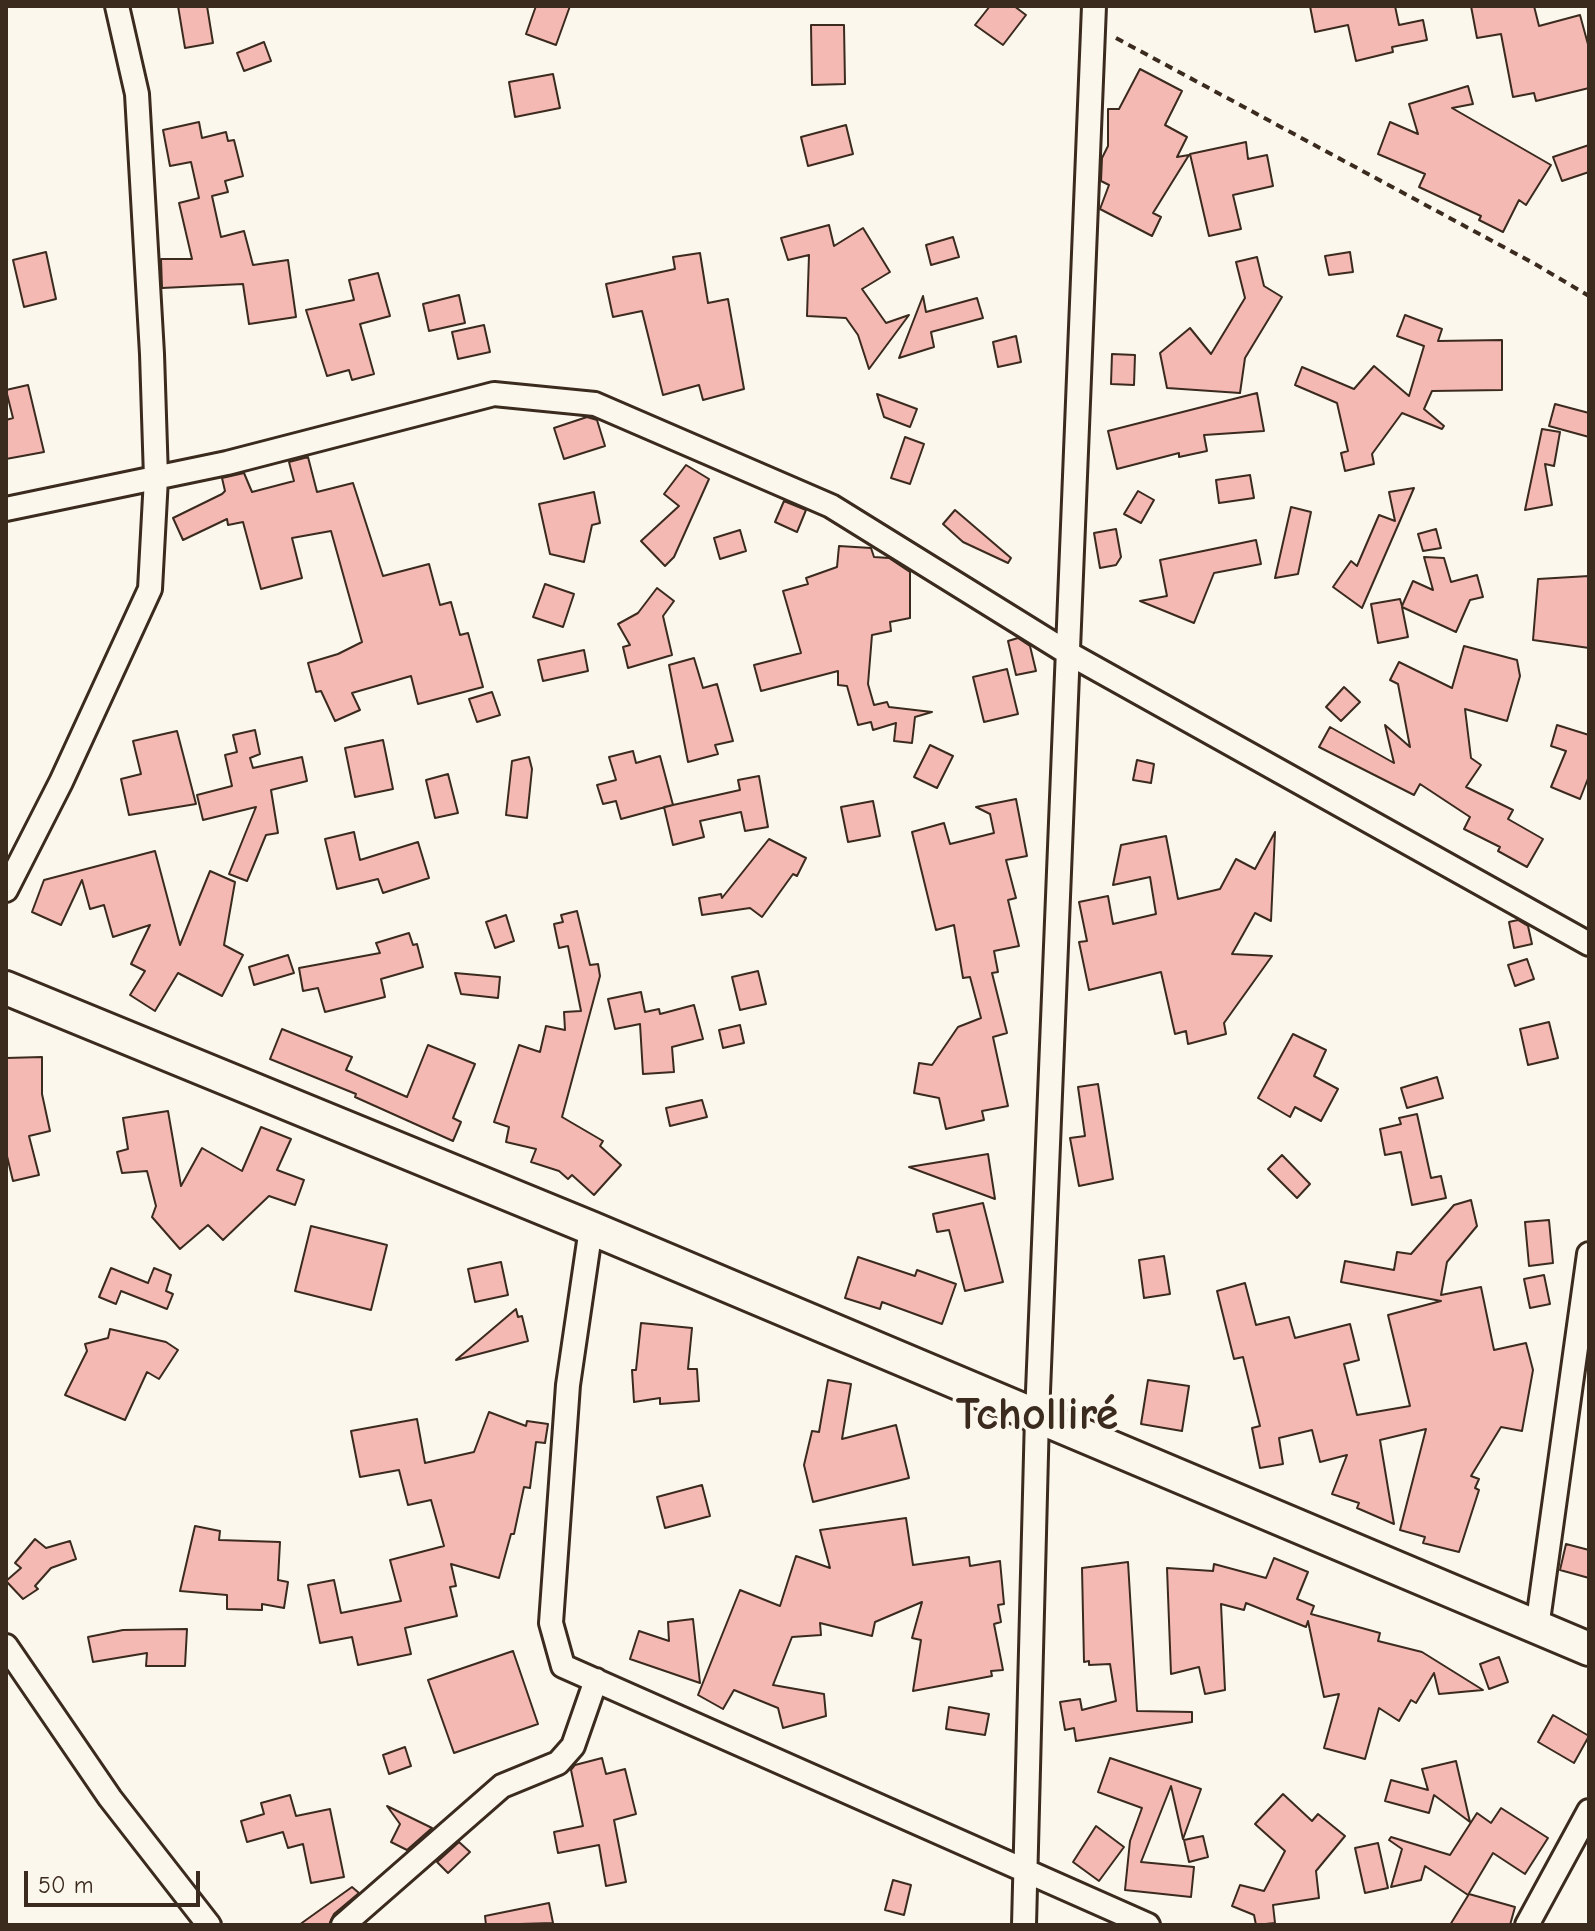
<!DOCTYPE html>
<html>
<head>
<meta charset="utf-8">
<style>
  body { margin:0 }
  #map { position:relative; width:1595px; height:1931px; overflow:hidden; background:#fbf7ec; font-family:"Comic Neue",sans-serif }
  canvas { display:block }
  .frame { position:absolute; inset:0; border:8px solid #3b2a1e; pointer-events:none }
  .scale { position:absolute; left:24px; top:1871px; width:176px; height:36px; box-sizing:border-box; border:4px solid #3b2a1e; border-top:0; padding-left:10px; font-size:24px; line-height:28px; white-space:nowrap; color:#3b2a1e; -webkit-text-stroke:6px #fbf7ec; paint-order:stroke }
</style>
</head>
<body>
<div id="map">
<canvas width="1595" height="1931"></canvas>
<div class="frame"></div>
<div class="scale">50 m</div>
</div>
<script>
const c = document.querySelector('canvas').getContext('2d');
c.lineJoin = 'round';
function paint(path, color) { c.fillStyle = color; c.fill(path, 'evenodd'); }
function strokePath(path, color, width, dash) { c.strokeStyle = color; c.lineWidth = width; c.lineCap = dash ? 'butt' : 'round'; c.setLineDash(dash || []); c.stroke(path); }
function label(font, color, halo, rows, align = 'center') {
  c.font = font + ' "Comic Neue",sans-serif'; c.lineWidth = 7; c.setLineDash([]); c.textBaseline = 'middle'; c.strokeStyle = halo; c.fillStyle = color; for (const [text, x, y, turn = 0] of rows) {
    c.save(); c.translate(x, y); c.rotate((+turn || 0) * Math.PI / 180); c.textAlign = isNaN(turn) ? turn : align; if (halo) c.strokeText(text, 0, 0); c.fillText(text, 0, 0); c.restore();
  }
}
const building = new Path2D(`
  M 178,6 L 207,6 L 213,43 L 185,48 Z
  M 536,6 L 570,6 L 556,45 L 526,34 Z
  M 990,6 L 1014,6 L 1026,15 L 1003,45 L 975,25 Z
  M 1310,6 L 1395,6 L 1399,25 L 1423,20 L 1427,40 L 1392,47 L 1393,52 L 1356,61 L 1348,25 L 1315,32 Z
  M 1471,6 L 1534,6 L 1539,26 L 1580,15 L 1589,48 L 1589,88 L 1536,101 L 1534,93 L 1513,97 L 1501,34 L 1477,38 Z
  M 811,25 L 844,25 L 845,84 L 812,85 Z
  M 264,42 L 271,61 L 244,71 L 237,53 Z
  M 1140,69 L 1182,91 L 1165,125 L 1187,137 L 1177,157 L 1189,155 L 1153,213 L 1161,217 L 1152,236 L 1100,209 L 1109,185 L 1101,181 L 1102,158 L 1108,146 L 1108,109 L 1119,109 Z
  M 553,74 L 560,108 L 515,117 L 509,82 Z
  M 1468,86 L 1473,104 L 1452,108 L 1551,165 L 1526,205 L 1519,200 L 1503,232 L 1479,220 L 1481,216 L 1419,187 L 1425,174 L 1378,154 L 1390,122 L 1418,134 L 1409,104 Z
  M 199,122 L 202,138 L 226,132 L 228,141 L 234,140 L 243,176 L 225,181 L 228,192 L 212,196 L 221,237 L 244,231 L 253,265 L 288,260 L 296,317 L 249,324 L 243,284 L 162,288 L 161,259 L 192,259 L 179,203 L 199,198 L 191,162 L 170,166 L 163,130 Z
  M 846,125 L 853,154 L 808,166 L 801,137 Z
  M 1246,142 L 1248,159 L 1267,155 L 1273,186 L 1233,195 L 1241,229 L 1209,236 L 1190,154 Z
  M 1589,145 L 1589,172 L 1562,181 L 1553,157 Z
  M 829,225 L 834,246 L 863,228 L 890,272 L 862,289 L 886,323 L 909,315 L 869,369 L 858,335 L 846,318 L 807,316 L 809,255 L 788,260 L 781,238 Z
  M 953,237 L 959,257 L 931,265 L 926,245 Z
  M 46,252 L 56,299 L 24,307 L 13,260 Z
  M 1350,252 L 1353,272 L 1329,275 L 1325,256 Z
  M 700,253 L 708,303 L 728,299 L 744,389 L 703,400 L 699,385 L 663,395 L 642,311 L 613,317 L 606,284 L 675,269 L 673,257 Z
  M 1257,257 L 1264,286 L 1282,297 L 1245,358 L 1240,393 L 1167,388 L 1160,353 L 1190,328 L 1211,354 L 1245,298 L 1236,262 Z
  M 378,273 L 390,316 L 360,324 L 374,374 L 352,380 L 349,370 L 327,376 L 306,310 L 354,300 L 349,280 Z
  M 459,295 L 465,323 L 429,331 L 423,304 Z
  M 923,296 L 926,312 L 977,298 L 983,318 L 931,332 L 934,347 L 899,358 Z
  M 1405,315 L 1442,329 L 1438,341 L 1502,340 L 1502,390 L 1432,391 L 1424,409 L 1444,426 L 1442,429 L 1402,413 L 1372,454 L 1374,464 L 1345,471 L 1341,453 L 1348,451 L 1337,403 L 1295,385 L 1302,367 L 1354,389 L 1374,366 L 1409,396 L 1424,346 L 1397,336 Z
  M 484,325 L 490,352 L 458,359 L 452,332 Z
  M 1016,336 L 1021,362 L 998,367 L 993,342 Z
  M 1112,354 L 1135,355 L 1134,385 L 1111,384 Z
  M 28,385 L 44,452 L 6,459 L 6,420 L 13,418 L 6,390 Z
  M 1257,393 L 1264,431 L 1204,435 L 1207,451 L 1179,457 L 1179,453 L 1117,469 L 1108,431 Z
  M 877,394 L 917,409 L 910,427 L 884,417 Z
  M 1555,404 L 1589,413 L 1589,437 L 1549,426 Z
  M 587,417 L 597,420 L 605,446 L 564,459 L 554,428 Z
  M 1542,429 L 1560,432 L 1554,466 L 1545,464 L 1552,505 L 1525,510 Z
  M 905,437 L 924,444 L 910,484 L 891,478 Z
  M 308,457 L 317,492 L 353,483 L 383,576 L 429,564 L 440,605 L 451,602 L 460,635 L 468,633 L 483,687 L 418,704 L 411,676 L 352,693 L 360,710 L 335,721 L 321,691 L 316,692 L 308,663 L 338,654 L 362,642 L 331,531 L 292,538 L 302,578 L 261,589 L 243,522 L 228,525 L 227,519 L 183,540 L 173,518 L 222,494 L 225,491 L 222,478 L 244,473 L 252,492 L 294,481 L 289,462 Z
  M 686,465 L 709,479 L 674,557 L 665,566 L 641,541 L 679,506 L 664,494 Z
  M 1250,475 L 1254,498 L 1219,503 L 1216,480 Z
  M 1414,488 L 1399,523 L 1362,608 L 1333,587 L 1351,561 L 1357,566 L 1379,515 L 1395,521 L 1389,492 Z
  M 1138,491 L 1154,500 L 1141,523 L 1124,514 Z
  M 594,492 L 600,523 L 592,525 L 584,562 L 550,554 L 539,504 Z
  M 784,501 L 806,510 L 797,532 L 775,522 Z
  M 1291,507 L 1311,512 L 1298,574 L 1275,578 Z
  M 955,510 L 1011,558 L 1008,563 L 963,542 L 943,524 Z
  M 1116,529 L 1121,557 L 1116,565 L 1100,568 L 1094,533 Z
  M 1436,529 L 1441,548 L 1423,551 L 1418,534 Z
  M 740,530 L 746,551 L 720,559 L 714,538 Z
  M 1256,540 L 1261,564 L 1214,573 L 1194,623 L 1140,601 L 1167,596 L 1160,560 Z
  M 839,546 L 871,548 L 874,557 L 889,558 L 910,572 L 910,618 L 890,622 L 891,631 L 872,635 L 868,684 L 874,705 L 887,702 L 889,707 L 932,712 L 915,717 L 912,743 L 894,741 L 896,723 L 873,730 L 871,722 L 858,725 L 847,686 L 838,685 L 838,671 L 761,691 L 754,665 L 801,653 L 783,591 L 808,584 L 806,578 L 837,567 Z
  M 1424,557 L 1444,558 L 1451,582 L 1477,575 L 1483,597 L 1470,600 L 1456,632 L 1402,607 L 1408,637 L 1378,643 L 1371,604 L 1400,599 L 1402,606 L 1413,581 L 1433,590 Z
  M 1589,576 L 1589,648 L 1533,640 L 1538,579 Z
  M 545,584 L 574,594 L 563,627 L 533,617 Z
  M 657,588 L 674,601 L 663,616 L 672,655 L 628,668 L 623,647 L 630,645 L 618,624 L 638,613 Z
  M 1018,638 L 1030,646 L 1036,671 L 1016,675 L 1008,641 Z
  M 1464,646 L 1517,660 L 1520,676 L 1507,721 L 1465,709 L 1471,758 L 1481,765 L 1466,787 L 1513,810 L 1508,819 L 1543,839 L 1527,867 L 1498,851 L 1500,847 L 1464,829 L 1470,817 L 1420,784 L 1414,795 L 1319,747 L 1330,727 L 1394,763 L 1385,725 L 1410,747 L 1398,684 L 1390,680 L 1399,662 L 1452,688 Z
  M 584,650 L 588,671 L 543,681 L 538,660 Z
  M 694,658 L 703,688 L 717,684 L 733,741 L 715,745 L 718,754 L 688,762 L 669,665 Z
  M 1007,669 L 1018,714 L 984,722 L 973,677 Z
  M 1344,687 L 1360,702 L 1341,721 L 1326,707 Z
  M 492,692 L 500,715 L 477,722 L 469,699 Z
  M 1557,725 L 1589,735 L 1589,776 L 1580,799 L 1551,787 L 1566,751 L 1551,746 Z
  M 255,730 L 260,754 L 250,758 L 253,768 L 302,757 L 307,781 L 271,790 L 278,833 L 266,835 L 247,881 L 229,874 L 256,807 L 203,820 L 197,795 L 232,786 L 225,755 L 237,752 L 233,735 Z
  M 177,731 L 196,804 L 129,815 L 121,779 L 141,774 L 133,741 Z
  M 383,740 L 393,789 L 355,797 L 345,748 Z
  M 930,745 L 953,756 L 937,788 L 914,777 Z
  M 633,751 L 636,763 L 660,756 L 673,805 L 621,819 L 616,801 L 603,804 L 597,785 L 616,780 L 609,757 Z
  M 529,757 L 532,769 L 527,818 L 506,815 L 512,761 Z
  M 1137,760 L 1154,764 L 1151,783 L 1133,780 Z
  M 448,774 L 458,813 L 435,818 L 426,780 Z
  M 759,776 L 768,827 L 745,831 L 741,812 L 700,821 L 704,837 L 673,845 L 664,807 L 740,790 L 738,780 Z
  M 1016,799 L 1027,856 L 1006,860 L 1016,898 L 1008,900 L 1019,946 L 994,951 L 998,972 L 992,973 L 1007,1033 L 993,1037 L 1008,1106 L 982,1111 L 984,1120 L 946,1129 L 939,1098 L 914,1093 L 919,1063 L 932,1065 L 958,1027 L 981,1018 L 970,977 L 963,978 L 954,925 L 936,930 L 912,832 L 944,823 L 950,844 L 994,833 L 990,814 L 976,807 Z
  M 873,801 L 880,836 L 848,842 L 841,807 Z
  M 354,832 L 360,860 L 418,842 L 429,878 L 383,893 L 378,879 L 337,889 L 325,839 Z
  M 1275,832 L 1271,921 L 1255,913 L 1232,954 L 1272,956 L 1224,1023 L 1226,1034 L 1188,1044 L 1186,1031 L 1175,1034 L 1161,972 L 1089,990 L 1079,942 L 1087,941 L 1079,902 L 1108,896 L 1113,924 L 1156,914 L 1150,877 L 1113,885 L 1121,845 L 1166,836 L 1178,899 L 1220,889 L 1236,859 L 1255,869 Z
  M 769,839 L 806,858 L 797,876 L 793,874 L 762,917 L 750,908 L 702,915 L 699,898 L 721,894 L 722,898 Z
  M 155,851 L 180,945 L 210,871 L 235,882 L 224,945 L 243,955 L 222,996 L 178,973 L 155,1011 L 130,995 L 145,971 L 131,964 L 150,925 L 113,937 L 104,905 L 90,909 L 82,880 L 61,925 L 32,912 L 44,880 Z
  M 577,911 L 590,965 L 598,964 L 600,976 L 562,1117 L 603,1141 L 600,1146 L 621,1165 L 594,1195 L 572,1175 L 568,1179 L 559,1171 L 531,1162 L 536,1149 L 506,1142 L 509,1127 L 494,1122 L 519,1045 L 540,1052 L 546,1026 L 565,1030 L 564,1012 L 581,1011 L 568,946 L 559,948 L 554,924 L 563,922 L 561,915 Z
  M 506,915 L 514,941 L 495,948 L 486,922 Z
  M 1518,920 L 1528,926 L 1532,944 L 1514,948 L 1509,922 Z
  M 409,933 L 413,945 L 417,944 L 423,967 L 381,979 L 385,997 L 325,1012 L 318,988 L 303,991 L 299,968 L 380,953 L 376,943 Z
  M 288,955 L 294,973 L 254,985 L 249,967 Z
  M 1527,959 L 1534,979 L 1515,986 L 1508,965 Z
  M 758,971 L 766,1004 L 740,1010 L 732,977 Z
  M 455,973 L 500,977 L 498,998 L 461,994 Z
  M 641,992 L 645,1012 L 659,1009 L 660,1014 L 694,1005 L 703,1039 L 672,1047 L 674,1072 L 643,1074 L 640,1024 L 615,1029 L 608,999 Z
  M 1549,1022 L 1558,1058 L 1528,1065 L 1520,1029 Z
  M 740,1025 L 744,1043 L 723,1048 L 719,1030 Z
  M 282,1029 L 352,1057 L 346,1070 L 407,1097 L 428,1045 L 475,1064 L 453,1118 L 461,1122 L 453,1141 L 355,1097 L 356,1094 L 270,1059 Z
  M 1293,1034 L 1326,1050 L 1314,1076 L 1338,1089 L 1321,1121 L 1295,1107 L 1290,1117 L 1258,1098 Z
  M 42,1057 L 42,1094 L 50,1131 L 29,1136 L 39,1175 L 13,1181 L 6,1152 L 6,1058 Z
  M 1437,1077 L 1443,1098 L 1407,1108 L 1401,1088 Z
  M 1098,1084 L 1113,1179 L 1079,1186 L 1070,1138 L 1085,1136 L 1078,1087 Z
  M 702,1100 L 707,1117 L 670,1126 L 666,1108 Z
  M 168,1111 L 181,1186 L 202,1148 L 242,1171 L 261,1127 L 291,1139 L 277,1170 L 304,1180 L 295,1205 L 269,1196 L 223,1240 L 208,1225 L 180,1249 L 152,1217 L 156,1206 L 147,1171 L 122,1173 L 117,1152 L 128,1149 L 123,1118 Z
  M 1417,1114 L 1431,1178 L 1441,1176 L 1446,1198 L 1412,1205 L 1401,1152 L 1385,1155 L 1380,1129 L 1401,1124 L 1399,1118 Z
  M 988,1154 L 995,1199 L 909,1167 Z
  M 1282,1155 L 1310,1184 L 1297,1198 L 1268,1169 Z
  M 1471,1200 L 1477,1226 L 1447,1262 L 1441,1295 L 1481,1287 L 1494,1350 L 1526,1343 L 1533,1370 L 1522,1431 L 1501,1427 L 1471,1476 L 1479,1479 L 1475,1488 L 1479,1490 L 1459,1552 L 1423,1543 L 1425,1537 L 1400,1530 L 1426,1429 L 1380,1440 L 1394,1524 L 1357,1508 L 1359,1503 L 1332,1494 L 1347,1455 L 1320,1462 L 1312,1430 L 1279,1438 L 1283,1464 L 1260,1468 L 1252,1428 L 1260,1426 L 1243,1357 L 1234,1359 L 1217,1291 L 1245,1283 L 1256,1325 L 1289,1317 L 1295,1338 L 1350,1324 L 1359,1360 L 1344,1364 L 1357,1415 L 1410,1406 L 1388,1315 L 1441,1301 L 1341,1282 L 1345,1261 L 1394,1270 L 1397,1252 L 1411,1254 L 1454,1205 Z
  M 983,1203 L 1003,1282 L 965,1291 L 949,1230 L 937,1232 L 933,1214 Z
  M 1549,1220 L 1553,1263 L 1529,1266 L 1525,1222 Z
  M 311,1226 L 387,1245 L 371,1310 L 295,1291 Z
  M 1164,1256 L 1170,1294 L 1144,1298 L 1139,1260 Z
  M 858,1257 L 915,1276 L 917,1270 L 956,1284 L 942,1324 L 882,1302 L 880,1309 L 845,1298 Z
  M 501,1262 L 508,1295 L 475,1302 L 468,1269 Z
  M 111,1268 L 148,1283 L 154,1268 L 171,1275 L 166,1291 L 173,1294 L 167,1309 L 121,1291 L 116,1304 L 99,1297 Z
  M 1544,1275 L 1550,1304 L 1530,1308 L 1524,1279 Z
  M 516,1309 L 518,1317 L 522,1316 L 528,1341 L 456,1360 Z
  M 641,1323 L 692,1328 L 688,1369 L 697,1369 L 699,1401 L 660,1404 L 660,1398 L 634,1402 L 632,1370 L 636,1370 Z
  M 110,1329 L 166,1342 L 178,1350 L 159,1379 L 147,1372 L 125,1420 L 65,1395 L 87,1351 L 85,1344 L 108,1338 Z
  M 828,1380 L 851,1384 L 842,1439 L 896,1425 L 909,1478 L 813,1502 L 804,1465 L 812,1431 L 819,1432 Z
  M 1148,1380 L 1189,1386 L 1182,1431 L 1141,1424 Z
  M 489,1412 L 526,1426 L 527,1421 L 548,1424 L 545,1443 L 536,1442 L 530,1488 L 524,1487 L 514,1534 L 511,1534 L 499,1578 L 451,1564 L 456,1586 L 450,1587 L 457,1616 L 405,1628 L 411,1654 L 358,1665 L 352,1637 L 320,1643 L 308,1585 L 334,1580 L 341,1613 L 401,1601 L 390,1560 L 444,1546 L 431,1500 L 408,1505 L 399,1470 L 360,1477 L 351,1431 L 417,1419 L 425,1463 L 474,1452 Z
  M 702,1485 L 710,1516 L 665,1528 L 657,1497 Z
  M 906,1518 L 913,1565 L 969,1557 L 970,1566 L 1000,1561 L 1004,1604 L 998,1605 L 1001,1622 L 994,1624 L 1003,1670 L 991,1671 L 992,1676 L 913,1691 L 921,1640 L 912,1638 L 922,1602 L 875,1622 L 872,1636 L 820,1623 L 821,1635 L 792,1637 L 773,1685 L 824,1694 L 826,1716 L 783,1728 L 778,1708 L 734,1690 L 723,1709 L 698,1695 L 740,1590 L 780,1606 L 796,1556 L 830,1568 L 820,1530 Z
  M 195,1526 L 220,1531 L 219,1540 L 280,1542 L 278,1580 L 288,1582 L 284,1608 L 262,1604 L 262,1610 L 227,1609 L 227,1595 L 180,1591 Z
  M 35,1539 L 46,1548 L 70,1541 L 76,1559 L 51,1568 L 35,1586 L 38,1589 L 23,1599 L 6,1581 L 21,1568 L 15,1563 Z
  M 1566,1544 L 1589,1550 L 1589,1578 L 1560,1570 Z
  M 1274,1558 L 1308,1572 L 1297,1599 L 1314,1606 L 1311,1614 L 1380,1633 L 1378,1641 L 1422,1652 L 1483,1690 L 1439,1694 L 1434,1673 L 1416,1703 L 1411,1700 L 1399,1721 L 1379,1708 L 1365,1759 L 1324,1748 L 1339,1694 L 1324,1697 L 1308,1621 L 1306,1627 L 1246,1603 L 1244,1610 L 1221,1604 L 1225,1690 L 1205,1694 L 1199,1667 L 1171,1674 L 1167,1568 L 1213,1571 L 1214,1564 L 1266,1578 Z
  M 1128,1562 L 1137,1711 L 1192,1712 L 1192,1722 L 1076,1741 L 1074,1728 L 1065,1730 L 1060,1702 L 1080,1699 L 1082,1710 L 1116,1701 L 1110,1664 L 1089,1665 L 1089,1661 L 1084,1662 L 1082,1568 Z
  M 693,1619 L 700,1683 L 630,1659 L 639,1631 L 669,1641 L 668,1622 Z
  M 187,1629 L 185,1666 L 146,1666 L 147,1653 L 93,1662 L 88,1637 L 123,1630 Z
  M 513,1651 L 538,1724 L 454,1753 L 428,1680 Z
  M 1499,1657 L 1508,1682 L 1489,1689 L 1480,1664 Z
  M 949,1707 L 989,1714 L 985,1735 L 946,1729 Z
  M 1553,1715 L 1589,1736 L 1574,1763 L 1538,1742 Z
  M 405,1747 L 411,1766 L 389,1774 L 383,1755 Z
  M 602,1758 L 606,1774 L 625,1769 L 636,1814 L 614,1820 L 626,1882 L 606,1886 L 599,1845 L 558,1853 L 554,1832 L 583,1826 L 571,1770 L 575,1765 Z
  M 1110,1758 L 1201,1789 L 1183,1839 L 1171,1786 L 1141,1862 L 1194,1867 L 1191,1897 L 1125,1890 L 1130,1841 L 1142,1808 L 1098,1792 Z
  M 1456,1761 L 1470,1822 L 1434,1795 L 1429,1813 L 1385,1801 L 1391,1780 L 1428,1790 L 1422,1769 Z
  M 1283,1794 L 1312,1821 L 1318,1814 L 1345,1836 L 1316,1871 L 1319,1898 L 1273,1905 L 1275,1923 L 1256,1925 L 1254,1915 L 1232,1906 L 1240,1885 L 1264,1891 L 1285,1851 L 1255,1824 Z
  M 290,1795 L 296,1816 L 330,1809 L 344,1877 L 311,1883 L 303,1844 L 288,1848 L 283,1832 L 247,1842 L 241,1821 L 264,1814 L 261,1803 Z
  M 387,1806 L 428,1826 L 432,1828 L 407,1850 L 391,1842 L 400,1824 Z
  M 1501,1808 L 1548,1838 L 1525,1874 L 1493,1853 L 1468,1895 L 1425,1866 L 1421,1880 L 1391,1887 L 1402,1849 L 1389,1840 L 1391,1837 L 1450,1855 L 1477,1813 L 1491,1823 Z
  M 1096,1826 L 1124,1847 L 1099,1881 L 1073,1862 Z
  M 1203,1836 L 1208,1857 L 1189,1862 L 1184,1840 Z
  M 459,1842 L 470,1852 L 448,1873 L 437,1862 Z
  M 1378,1843 L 1388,1888 L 1365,1893 L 1355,1848 Z
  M 893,1880 L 911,1885 L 904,1915 L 885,1910 Z
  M 352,1887 L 359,1893 L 334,1914 L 329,1925 L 299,1925 Z
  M 1469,1894 L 1515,1907 L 1510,1925 L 1450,1925 Z
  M 549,1903 L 553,1923 L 486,1925 L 485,1916 Z`);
const path = new Path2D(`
  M 1116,38 L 1535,264 L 1589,296`);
const minor = new Path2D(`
  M 6,509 L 227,463 L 494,394 L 595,404 L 831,506 L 1068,653 L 1589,944
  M 6,890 L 61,782 L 150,589 L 156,478 L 152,354 L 137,94 L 117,6
  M 591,1228 L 568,1385 L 551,1623 L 563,1666 L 1148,1925
  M 1537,1628 L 1589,1254
  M 6,1646 L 110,1798 L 209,1925
  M 343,1925 L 502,1786 L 558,1763 L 573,1746 L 596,1680
  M 1024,1925 L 1037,1416 L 1094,6
  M 1527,1925 L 1589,1811`);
const secondary = new Path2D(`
  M 6,988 L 591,1228 L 1589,1649`);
const townNames = [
  ["Tcholliré",1037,1416]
];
paint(building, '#f5b9b4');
strokePath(building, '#3b2a1e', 2);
strokePath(minor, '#3b2a1e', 28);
strokePath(secondary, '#3b2a1e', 38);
strokePath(path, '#3b2a1e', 4, [8, 6]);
strokePath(minor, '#fbf7ec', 22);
strokePath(secondary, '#fbf7ec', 32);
label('bold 46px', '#3b2a1e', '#fbf7ec', townNames);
</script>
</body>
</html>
